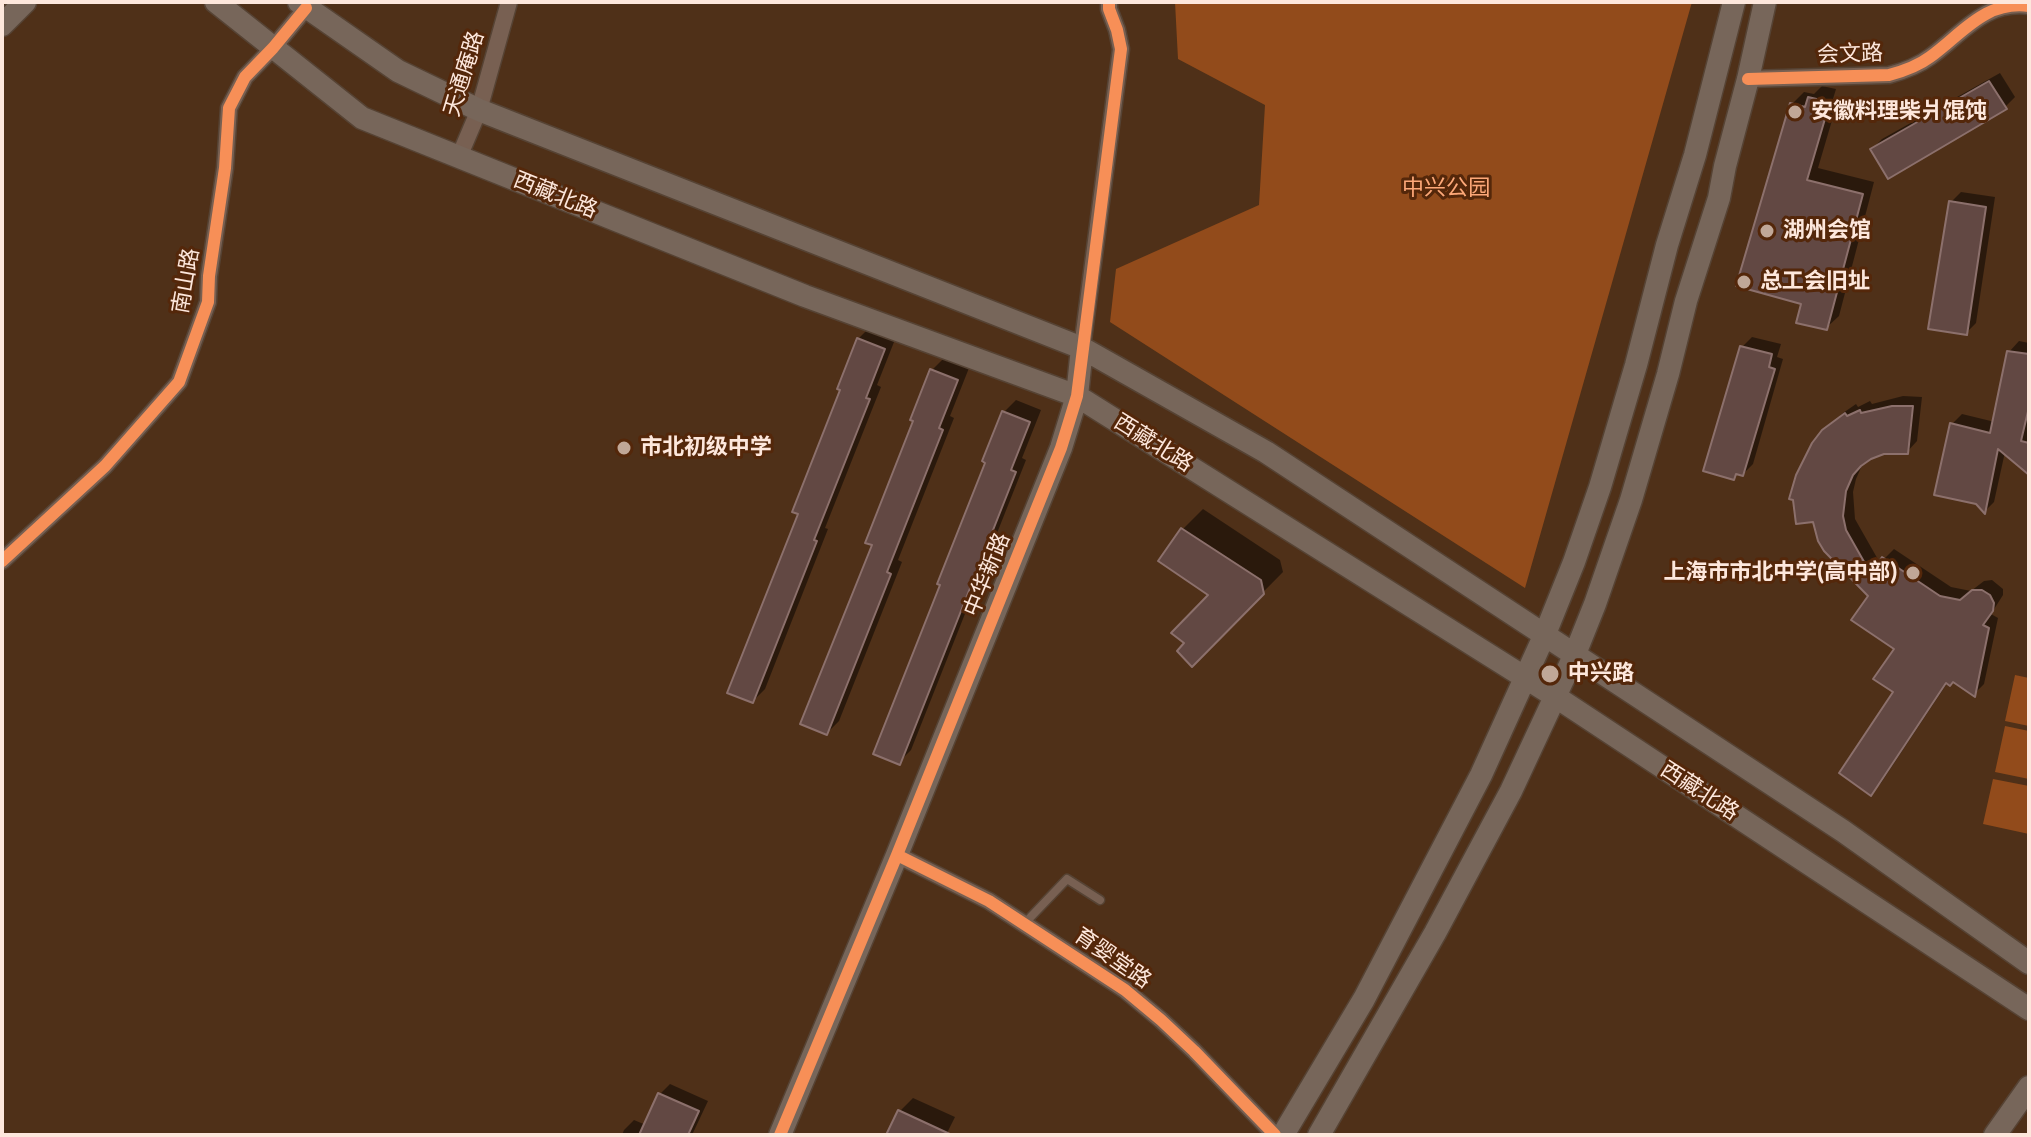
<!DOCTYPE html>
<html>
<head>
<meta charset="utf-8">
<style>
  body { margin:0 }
  #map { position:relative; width:2031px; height:1137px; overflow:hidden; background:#4f3018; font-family:"Varela Round",sans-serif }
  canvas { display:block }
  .frame { position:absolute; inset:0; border:4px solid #fde7dc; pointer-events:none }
</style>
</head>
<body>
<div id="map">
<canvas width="2031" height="1137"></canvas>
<div class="frame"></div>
</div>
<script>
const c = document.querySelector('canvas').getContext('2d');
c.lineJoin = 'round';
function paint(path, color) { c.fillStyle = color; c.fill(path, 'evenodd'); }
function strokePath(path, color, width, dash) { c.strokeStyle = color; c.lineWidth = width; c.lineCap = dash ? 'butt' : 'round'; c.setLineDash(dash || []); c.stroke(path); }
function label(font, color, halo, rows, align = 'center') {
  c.font = font + ' "Varela Round","Noto Sans SC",sans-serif'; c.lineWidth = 6; c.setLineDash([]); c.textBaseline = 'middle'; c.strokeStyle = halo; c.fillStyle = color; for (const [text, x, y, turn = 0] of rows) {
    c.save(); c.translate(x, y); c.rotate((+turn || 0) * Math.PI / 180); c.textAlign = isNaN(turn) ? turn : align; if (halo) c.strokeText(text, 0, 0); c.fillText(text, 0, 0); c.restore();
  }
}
const green = new Path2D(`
  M 1175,2 L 1692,2 L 1525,588 L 1110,322 L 1116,269 L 1259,205 L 1265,105 L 1178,59 Z
  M 2015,675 L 2029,678 L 2029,726 L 2005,721 Z
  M 2005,726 L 2029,731 L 2029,779 L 1995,772 Z
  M 1993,779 L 2029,786 L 2029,834 L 1983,824 Z`);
const shadow = new Path2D(`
  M 2000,73 L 2015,97 L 2005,107 L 1872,149 L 1882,139 Z
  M 1822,86 L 1836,89 L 1833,99 L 1838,100 L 1818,168 L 1874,182 L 1839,316 L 1826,328 L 1804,302 L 1792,104 L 1804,92 L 1814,94 Z
  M 1961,192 L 1995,197 L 1976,323 L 1966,333 L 1951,202 Z
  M 870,327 L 896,337 L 877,385 L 881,387 L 825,528 L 828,529 L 765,689 L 753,701 L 800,513 L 858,339 Z
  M 1752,337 L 1781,344 L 1777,357 L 1783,359 L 1753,464 L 1743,474 L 1739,472 L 1733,478 L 1742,347 Z
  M 2019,341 L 2029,343 L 2029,468 L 2005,452 L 1994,502 L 1985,511 L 1952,424 L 1962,414 L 1995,422 L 2009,352 Z
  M 944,358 L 969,368 L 950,416 L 954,418 L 898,560 L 902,562 L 839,721 L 827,733 L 874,544 L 932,370 Z
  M 1903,396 L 1922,397 L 1917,441 L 1907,452 L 1883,452 L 1863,463 L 1856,479 L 1853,492 L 1855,519 L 1880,563 L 1894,549 L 1951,587 L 1971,591 L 1984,581 L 1992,580 L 2003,589 L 2003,595 L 1991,614 L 1998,618 L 1984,684 L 1974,694 L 1954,680 L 1948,682 L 1881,783 L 1871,793 L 1896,692 L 1896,648 L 1871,596 L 1814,444 L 1843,413 L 1856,404 L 1858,407 L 1870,401 L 1872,404 Z
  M 1016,400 L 1041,410 L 1022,458 L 1026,460 L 911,750 L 899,762 L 1004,412 Z
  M 1203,509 L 1280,560 L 1283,572 L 1192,664 L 1187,643 L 1211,594 L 1160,561 L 1183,529 Z
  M 670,1084 L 708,1101 L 692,1135 L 622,1135 L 624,1130 L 634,1120 L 646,1125 L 659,1095 Z
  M 913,1098 L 955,1117 L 946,1135 L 889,1135 L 900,1111 Z`);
const building = new Path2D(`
  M 1989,81 L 2007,109 L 1888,179 L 1870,149 Z
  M 1808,97 L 1825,101 L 1822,111 L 1827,112 L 1807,180 L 1863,194 L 1827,330 L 1796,323 L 1801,304 L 1736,286 L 1790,103 L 1805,107 Z
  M 1949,201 L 1986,207 L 1967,335 L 1928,329 Z
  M 857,338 L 885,349 L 866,398 L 870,399 L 814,540 L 817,541 L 753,703 L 727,693 L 798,514 L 792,512 L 840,390 L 837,389 Z
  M 1740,346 L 1772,354 L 1769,367 L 1775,369 L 1743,476 L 1736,474 L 1734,480 L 1703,471 Z
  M 2007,351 L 2029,354 L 2029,407 L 2021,441 L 2029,443 L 2029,475 L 1998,449 L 1985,514 L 1976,504 L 1934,495 L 1950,423 L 1990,433 Z
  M 930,369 L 958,380 L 939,428 L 943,430 L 887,572 L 891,574 L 827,735 L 800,724 L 872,545 L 865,543 L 913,421 L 910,420 Z
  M 1892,406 L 1913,406 L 1908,454 L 1884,454 L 1871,459 L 1861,466 L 1853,475 L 1846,491 L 1843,516 L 1846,530 L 1871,574 L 1882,557 L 1940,596 L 1960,600 L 1972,590 L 1982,590 L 1990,595 L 1994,603 L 1993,611 L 1983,625 L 1989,628 L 1975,697 L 1953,682 L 1950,686 L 1946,683 L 1871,796 L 1839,773 L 1893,692 L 1873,679 L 1894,649 L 1851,620 L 1868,596 L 1824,551 L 1818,541 L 1813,522 L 1796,524 L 1793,500 L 1789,499 L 1796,475 L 1812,443 L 1822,430 L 1845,413 L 1847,416 L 1860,410 L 1861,413 Z
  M 1002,411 L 1030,422 L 1011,470 L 1016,472 L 900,765 L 873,754 L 940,585 L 937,584 L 985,463 L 982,461 Z
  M 1181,528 L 1261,580 L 1264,594 L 1192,667 L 1177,651 L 1184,643 L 1171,633 L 1208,595 L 1158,561 Z
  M 658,1093 L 699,1111 L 688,1135 L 639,1135 Z
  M 898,1110 L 952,1135 L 886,1135 Z`);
const lane = new Path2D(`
  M 1024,924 L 1067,879 L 1100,900`);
const street = new Path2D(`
  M 1748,79 L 1889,75 C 1904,71 1918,66 1930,57 C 1962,34 1985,0 2029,6
  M 459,157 L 479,110 L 509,2
  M 1082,348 L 1121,49 L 1117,30 L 1109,9 L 1109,2
  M 2,561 L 105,466 L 179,382 L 208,302 L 209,276 L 225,168 L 229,108 L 245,77 L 273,48 L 306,8
  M 897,855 L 989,901 L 1125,990 L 1161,1020 L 1194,1051 L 1275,1135`);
const secondary = new Path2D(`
  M 216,2 L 362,118 L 805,296 L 1077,396 L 1556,697 L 2029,1009
  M 299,2 L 398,71 L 479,110 L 1082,348 L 1266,452 L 1843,831 L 2029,963
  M 2,25 L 25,2
  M 780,1135 L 897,855 L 1061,448 L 1077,396 L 1082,348
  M 1283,1135 L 1364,999 L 1481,775 L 1545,634 L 1574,562 L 1600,487 L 1636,365 L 1667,245 L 1695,155 L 1734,2
  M 1319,1135 L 1435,933 L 1511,791 L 1575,654 L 1595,604 L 1631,500 L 1668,374 L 1686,301 L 1719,198 L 1725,166 L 1748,79 L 1765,2
  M 1995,1135 L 2029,1087`);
const cycleway = new Path2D(`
  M 1748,79 L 1889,75 C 1904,71 1918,66 1930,57 C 1962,34 1985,0 2029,6
  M 2,561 L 105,466 L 179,382 L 208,302 L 209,276 L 225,168 L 229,108 L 245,77 L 273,48 L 306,8
  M 897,855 L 989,901 L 1125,990 L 1161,1020 L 1194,1051 L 1275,1135
  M 780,1135 L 897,855 L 1061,448 L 1077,396 L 1121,49 L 1117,30 L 1109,9 L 1109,2`);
const markers = [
  [1795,112,8,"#c0a797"],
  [1767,231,8,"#c0a797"],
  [1744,282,8,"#c0a797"],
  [624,448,8,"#c0a797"],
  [1913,573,8,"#c0a797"],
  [1550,674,10,"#c0a797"]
];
const streetNames = [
  ["会文路",1850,55,-2],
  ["天通庵路",465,74,-73],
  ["西藏北路",555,196,22],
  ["南山路",187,281,-80],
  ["西藏北路",1153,444,32],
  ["中华新路",988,575,-68],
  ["西藏北路",1699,792,33],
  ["育婴堂路",1112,959,35]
];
const poiNames = [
  ["安徽料理柴爿馄饨",1811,112],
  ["湖州会馆",1783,231],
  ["总工会旧址",1760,282],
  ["市北初级中学",640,448],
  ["上海市市北中学(高中部)",1897,573,"right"],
  ["中兴路",1568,674]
];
const parkNames = [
  ["中兴公园",1446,189]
];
paint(green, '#924b1b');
paint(shadow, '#0007');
paint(building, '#624843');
strokePath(building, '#8c706c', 2);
strokePath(lane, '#564334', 11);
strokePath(street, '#564334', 19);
strokePath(secondary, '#564334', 25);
strokePath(lane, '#786052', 8);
strokePath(street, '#786052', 16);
strokePath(secondary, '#77665a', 22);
strokePath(cycleway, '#f78f57', 12);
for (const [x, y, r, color] of markers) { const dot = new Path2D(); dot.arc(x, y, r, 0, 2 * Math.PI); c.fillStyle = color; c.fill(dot); strokePath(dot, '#54270a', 3); }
label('22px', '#fde7dc', '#54270a', streetNames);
label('bold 22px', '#fde7dc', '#54270a', poiNames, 'left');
label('22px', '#fda878', '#54270a', parkNames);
</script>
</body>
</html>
